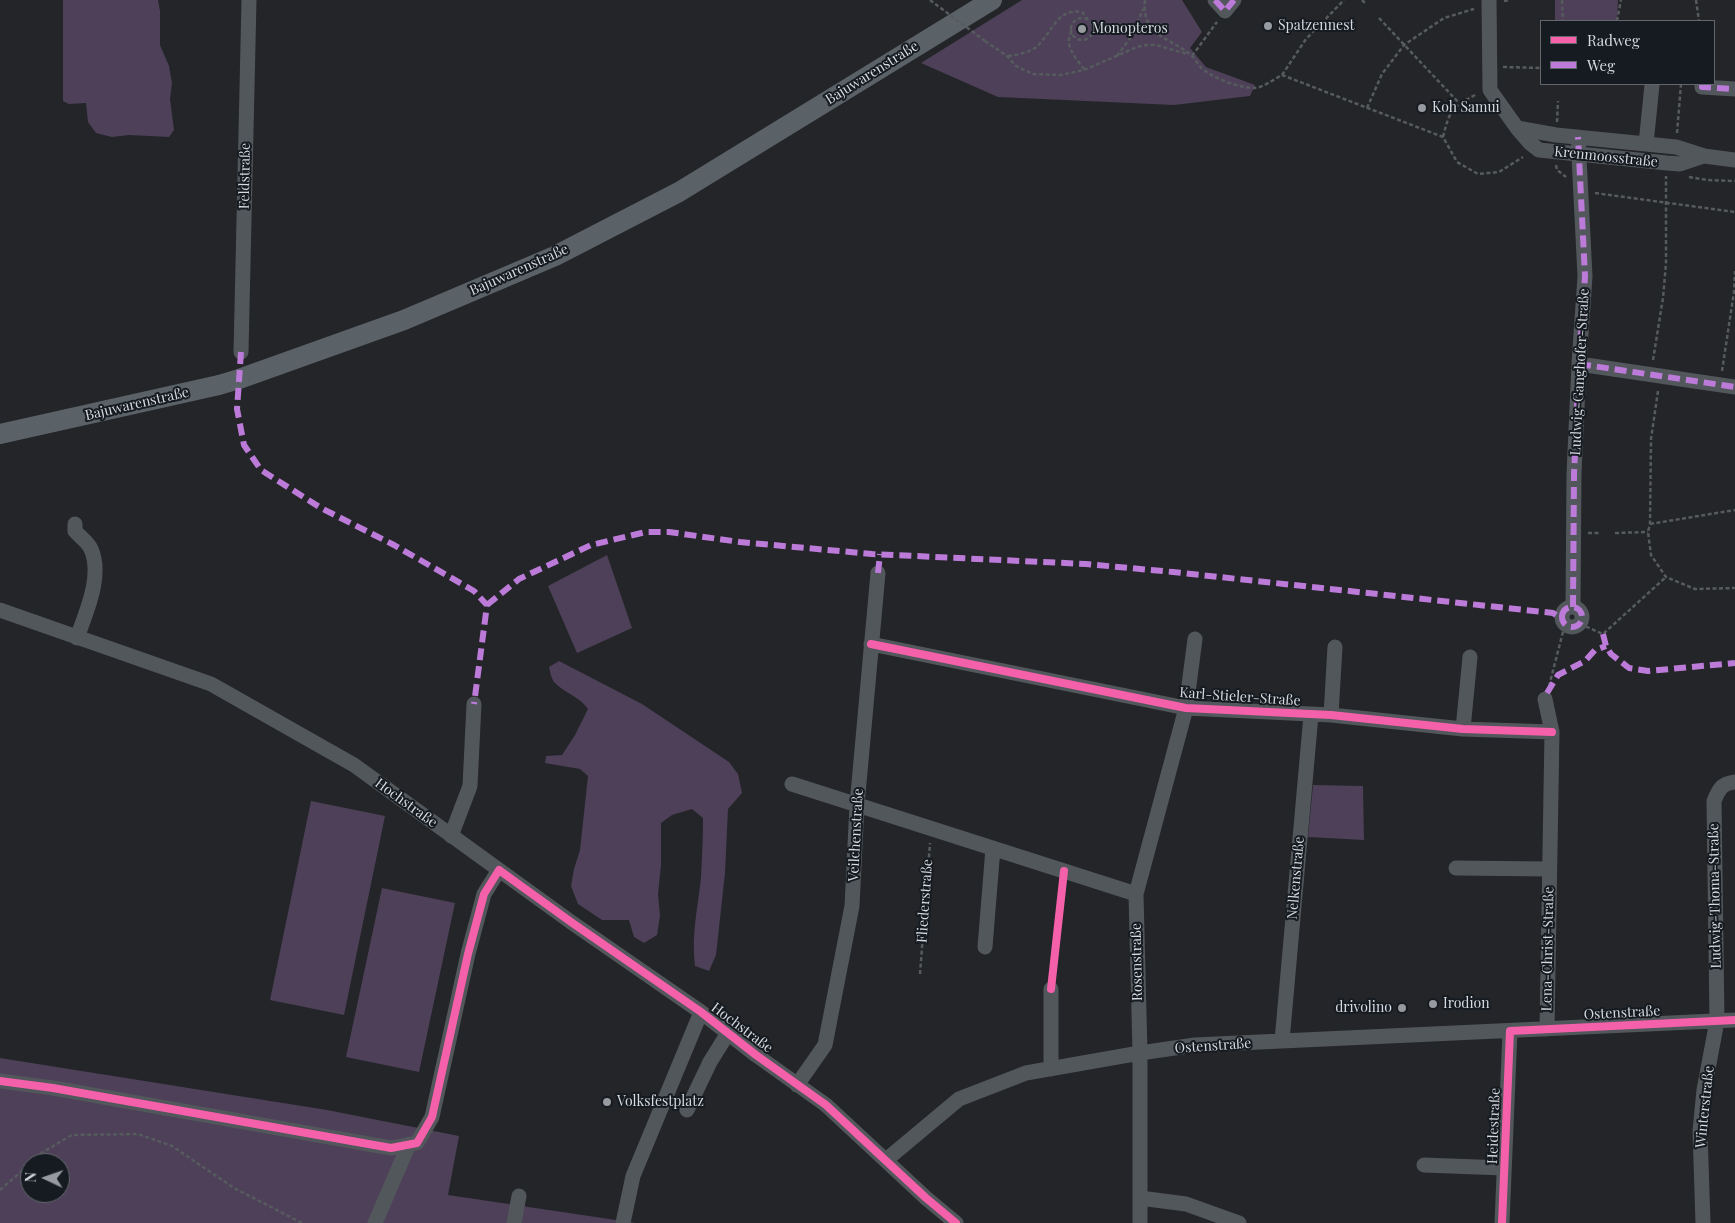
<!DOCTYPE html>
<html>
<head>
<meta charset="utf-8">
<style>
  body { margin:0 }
  #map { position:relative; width:1735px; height:1223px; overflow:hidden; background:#232528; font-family:"Playfair Display",serif }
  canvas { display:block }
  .legend { position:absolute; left:1540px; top:20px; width:175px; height:65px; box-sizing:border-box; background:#161b22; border:1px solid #63676d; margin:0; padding:6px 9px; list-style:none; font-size:15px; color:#d6d9de }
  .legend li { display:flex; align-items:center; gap:10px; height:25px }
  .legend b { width:25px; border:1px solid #63676d }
  .north { position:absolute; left:20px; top:1153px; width:50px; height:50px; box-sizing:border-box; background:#161b22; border:1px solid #63676d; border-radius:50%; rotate:273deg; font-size:14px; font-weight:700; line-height:20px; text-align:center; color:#d6d9de }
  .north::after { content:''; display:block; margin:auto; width:18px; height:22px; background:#979a9e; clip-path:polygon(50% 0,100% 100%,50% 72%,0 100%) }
</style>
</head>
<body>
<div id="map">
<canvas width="1735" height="1223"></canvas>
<ul class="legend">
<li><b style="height:6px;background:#f560ab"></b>Radweg</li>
<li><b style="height:6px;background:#bd7bd9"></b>Weg</li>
</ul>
<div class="north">N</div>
</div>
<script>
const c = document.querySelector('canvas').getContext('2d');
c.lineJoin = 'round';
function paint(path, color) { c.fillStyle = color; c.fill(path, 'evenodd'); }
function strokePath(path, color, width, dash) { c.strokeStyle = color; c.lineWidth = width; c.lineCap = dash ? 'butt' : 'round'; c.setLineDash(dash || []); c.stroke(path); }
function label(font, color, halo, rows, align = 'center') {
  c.font = font + ' "Playfair Display",serif'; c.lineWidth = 4; c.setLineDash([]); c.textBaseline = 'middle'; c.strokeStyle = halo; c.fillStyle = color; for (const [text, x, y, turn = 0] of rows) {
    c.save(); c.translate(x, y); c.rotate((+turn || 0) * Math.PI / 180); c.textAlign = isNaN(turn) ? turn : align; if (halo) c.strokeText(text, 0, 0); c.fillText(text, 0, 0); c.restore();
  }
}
const green = new Path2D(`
  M 63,0 L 158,0 L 160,11 L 160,45 L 169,66 L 172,83 L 170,99 L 174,130 L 169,137 L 129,135 L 112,137 L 96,133 L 88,122 L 86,103 L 69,104 L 63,101 Z
  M 1022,0 L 1182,0 L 1202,32 L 1190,48 L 1206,67 L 1255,85 L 1250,96 L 1174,105 L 998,97 L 921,63 Z
  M 1555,0 L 1618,0 L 1617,21 L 1555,21 Z
  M 607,555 L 632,628 L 577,653 L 548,586 Z
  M 559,661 L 642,704 L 729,762 L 738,774 L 742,793 L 728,809 L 725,873 L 716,955 L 709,971 L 695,966 C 691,934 698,908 701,877 C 702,857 703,838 703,818 L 692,809 L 672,815 L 661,823 L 661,865 L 658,894 L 660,916 L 657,935 L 644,943 L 634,937 L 629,920 L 602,920 L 578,904 L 571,886 L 574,869 L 580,850 L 588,776 L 580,769 L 545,763 L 546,756 L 562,755 L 575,735 L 588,709 C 579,696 564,693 554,682 C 551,678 550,671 549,667 Z
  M 1313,785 L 1363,786 L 1364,840 L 1308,837 Z
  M 311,801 L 385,816 L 344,1015 L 270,1000 Z
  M 382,888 L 455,903 L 419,1072 L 346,1057 Z
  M 0,1058 L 327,1110 L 459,1136 L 448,1195 L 636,1223 L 0,1223 ZM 30,1163 L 60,1163 L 60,1193 L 30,1193 Z`);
const path = new Path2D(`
  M 1145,0 C 1141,36 1171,38 1191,55 C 1196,59 1198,66 1204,70 C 1215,79 1240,88 1254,88 C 1263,88 1274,79 1282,75 L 1443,137 L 1457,162 L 1478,174 L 1499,172 L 1523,157
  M 1362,0 L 1366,4
  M 1562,0 L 1563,21
  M 1696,0 L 1699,21
  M 1504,1 L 1510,0
  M 1379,18 L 1459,103
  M1071 29a11 11 0 1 1 22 0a11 11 0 1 1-22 0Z
  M 1617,21 L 1621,0
  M 1072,31 C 1063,44 1076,59 1084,69
  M 985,41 L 1007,56 L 1016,66 L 1033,74 L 1061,75 L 1084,70 L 1137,47 L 1147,45 L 1156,45 L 1187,54
  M 1008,56 C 1017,55 1027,53 1035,48 C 1051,36 1056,7 1082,12 L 1088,20
  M 1117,56 L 1133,34 L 1143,9
  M 1192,56 L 1217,22
  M 1503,67 L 1541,68
  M 1282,75 L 1306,39 L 1344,0
  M 1559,85 L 1559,84
  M 1367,108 L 1382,74 L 1404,45 L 1444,18 L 1474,9
  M 1557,122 L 1558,101
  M 1677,133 L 1681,84
  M 1443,137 C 1450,109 1452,107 1477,94
  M 1556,165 L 1557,170 L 1566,177
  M 1689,177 L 1707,180 L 1735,181
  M 1595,193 L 1735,212
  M 1653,360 L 1663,298 L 1666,263 L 1666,176
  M 1722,371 L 1734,292 L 1735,271
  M 1658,391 L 1651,439 L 1650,524 L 1648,532 L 1651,555 L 1666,577 L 1695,589 L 1735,588
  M 1650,524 L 1735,510
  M 1588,533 L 1601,533
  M 1615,533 L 1648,532
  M 1580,624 L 1603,634 L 1666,577
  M 1549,686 L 1565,624
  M 920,974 L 930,843
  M 31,1163 L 43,1152 L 72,1135 L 138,1134 L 172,1146 L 234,1188 L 302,1223
  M 0,1190 L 30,1164`);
const minor = new Path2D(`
  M 1215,0 L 1225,11 L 1234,0
  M 1489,0 L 1490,90 L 1517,128 L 1530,143 L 1539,150 L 1667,163 L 1680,164 L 1704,156
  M 1702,84 L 1702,87 L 1735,89
  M 1517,128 L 1556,135 L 1676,147 L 1704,156 L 1735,160
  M 1646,144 L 1652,85
  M 241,352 L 249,0
  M 1579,364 L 1735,387
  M 75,524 L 75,531 C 80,537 88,542 91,549 C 103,576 86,612 77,638
  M 1573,607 L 1574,474 L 1579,364 L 1585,276 L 1578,137
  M1562 617a10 10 0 1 1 20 0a10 10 0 1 1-20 0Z
  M 0,610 L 211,684 L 354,765 L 571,922 L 701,1012 L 756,1055 L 826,1105 L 926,1198 L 956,1223
  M 871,644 L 1186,708 L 1331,715 L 1463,729 L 1552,732
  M 1545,699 L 1552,732 L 1547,1029
  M 1331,715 L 1335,647
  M 1463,729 L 1470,657
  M 792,784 L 1136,894
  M 451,836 L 470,786 L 474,704
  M 1456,868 L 1549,869
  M 985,947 L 993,848
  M 1051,989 L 1051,1069
  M 1282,1041 L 1311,715
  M 0,1081 L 53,1088 L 391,1148 L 417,1143 L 432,1117 L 468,954 L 484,894 L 499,870
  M 797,1085 L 825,1045 L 852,906 L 857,805 L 878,573
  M 687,1110 L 710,1062 L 728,1033
  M 886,1160 L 959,1099 L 1026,1073 L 1140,1053 L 1195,1045 L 1735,1020
  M 1424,1165 L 1504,1168
  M 1140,1198 L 1186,1204 L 1239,1223
  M 375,1223 L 409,1144
  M 514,1223 L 519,1196
  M 623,1223 L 633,1176 L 701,1012
  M 1140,1223 L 1140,1053 L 1136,894 L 1186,708 L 1195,639
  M 1502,1223 L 1510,1031
  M 1703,1223 L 1700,1131 L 1704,1090 L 1717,1021 L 1714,801 C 1719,789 1721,784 1735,782`);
const major = new Path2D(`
  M 0,434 L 219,385 L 239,379 L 404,320 L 555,256 L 679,192 L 992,0`);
const pathBridge = new Path2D(`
  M 930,0 L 985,41`);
const quiet = new Path2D(`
  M 1215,0 L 1225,11 L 1234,0
  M 1702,84 L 1702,87 L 1735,89
  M 241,352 L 237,409 L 244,445 L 261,470 L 321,508 L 394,545 L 474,591 L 487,605 L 474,704
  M 1579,364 L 1735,387
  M 878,573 L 880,554
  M 487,605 L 519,579 L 591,545 L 646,532 L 669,532 L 740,542 L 872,554 L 1086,564 L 1173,572 L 1553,613 L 1563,620
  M 1573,607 L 1574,474 L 1579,364 L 1585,276 L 1578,137
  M1562 617a10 10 0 1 1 20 0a10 10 0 1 1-20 0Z
  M 1603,634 L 1606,646 L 1611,654 L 1629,668 L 1648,671 L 1735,663
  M 1547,693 L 1558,675 L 1585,661 L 1595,650 L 1606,646`);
const cycleway = new Path2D(`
  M 871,644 L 1186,708 L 1331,715 L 1463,729 L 1552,732
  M 1051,989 L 1064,871
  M 0,1081 L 53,1088 L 391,1148 L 417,1143 L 432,1117 L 468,954 L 484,894 L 499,870 L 571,922 L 701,1012 L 756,1055 L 826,1105 L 926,1198 L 956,1223
  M 1502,1223 L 1510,1031 L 1735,1020`);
const markers = [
  [1268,26,5,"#979a9e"],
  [1082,29,5,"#979a9e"],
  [1422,108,5,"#979a9e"],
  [1433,1004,5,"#979a9e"],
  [1402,1008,5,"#979a9e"],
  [607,1102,5,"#979a9e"]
];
const poiNames = [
  ["Spatzennest",1278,26],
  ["Monopteros",1092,29],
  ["Koh Samui",1432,108],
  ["Irodion",1443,1004],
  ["drivolino",1392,1008,"right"],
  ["Volksfestplatz",617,1102]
];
const streetNames = [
  ["Bajuwarenstraße",872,73,-32],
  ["Krenmoosstraße",1606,157,6],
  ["Feldstraße",245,176,-89],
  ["Bajuwarenstraße",519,270,-24],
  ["Ludwig-Ganghofer-Straße",1580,372,-87],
  ["Bajuwarenstraße",137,404,-13],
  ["Karl-Stieler-Straße",1240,697,4],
  ["Hochstraße",406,803,36],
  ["Veilchenstraße",856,835,-87],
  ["Nelkenstraße",1296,878,-85],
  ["Ludwig-Thoma-Straße",1715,896,-91],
  ["Fliederstraße",925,901,-86],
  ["Lena-Christ-Straße",1548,949,-89],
  ["Rosenstraße",1137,962,-91],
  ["Ostenstraße",1622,1013,-3],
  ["Hochstraße",742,1028,37],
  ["Ostenstraße",1213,1046,-4],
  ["Winterstraße",1705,1107,-84],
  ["Heidestraße",1494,1126,-88]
];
paint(green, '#4d4058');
strokePath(path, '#565b5e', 2.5, [4, 2.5]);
strokePath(minor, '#52575b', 15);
strokePath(major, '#5a6268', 20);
strokePath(pathBridge, '#565b5e', 2.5, [4, 2.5]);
strokePath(quiet, '#bd7bd9', 6, [12, 6]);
strokePath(cycleway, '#f560ab', 8);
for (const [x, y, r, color] of markers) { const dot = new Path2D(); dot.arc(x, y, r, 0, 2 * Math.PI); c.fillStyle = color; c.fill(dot); strokePath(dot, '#161b22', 2); }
label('14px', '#d6d9de', '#161b22', poiNames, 'left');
label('14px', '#d6d9de', '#161b22', streetNames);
</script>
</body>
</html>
